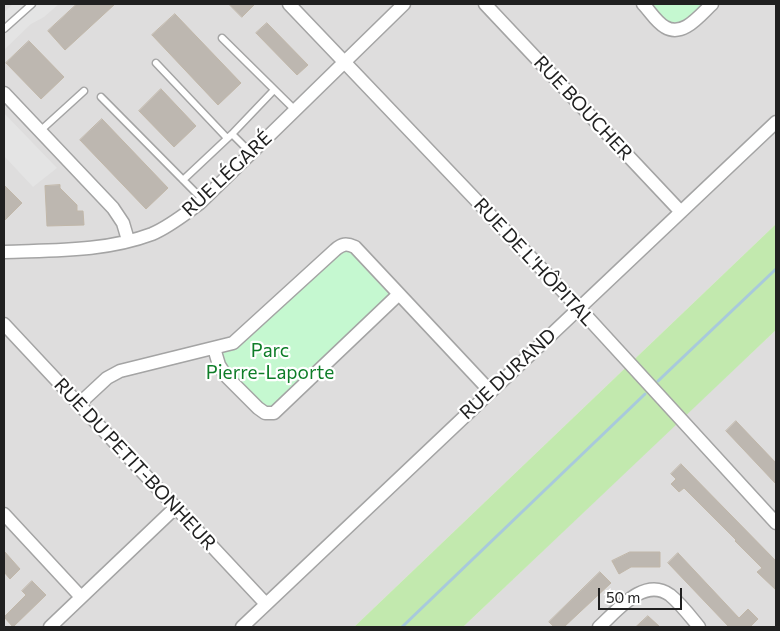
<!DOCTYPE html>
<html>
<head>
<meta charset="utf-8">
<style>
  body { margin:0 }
  #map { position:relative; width:780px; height:631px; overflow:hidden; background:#f0eee6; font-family:Commissioner,sans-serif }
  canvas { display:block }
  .frame { position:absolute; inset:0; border:5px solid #202020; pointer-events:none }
  .scale { position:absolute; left:598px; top:588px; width:84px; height:22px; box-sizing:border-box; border:2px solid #202020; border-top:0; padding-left:6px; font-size:15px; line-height:18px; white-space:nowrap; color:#202020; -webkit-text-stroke:4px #fff; paint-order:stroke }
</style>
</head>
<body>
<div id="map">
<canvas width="780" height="631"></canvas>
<div class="frame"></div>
<div class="scale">50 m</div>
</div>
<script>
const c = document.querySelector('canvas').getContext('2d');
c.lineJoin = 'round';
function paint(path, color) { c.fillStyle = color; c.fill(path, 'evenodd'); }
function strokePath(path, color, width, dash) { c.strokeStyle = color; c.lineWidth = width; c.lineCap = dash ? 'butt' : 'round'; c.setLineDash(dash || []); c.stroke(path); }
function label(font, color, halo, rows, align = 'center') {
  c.font = font + ' Commissioner,sans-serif'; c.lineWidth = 4.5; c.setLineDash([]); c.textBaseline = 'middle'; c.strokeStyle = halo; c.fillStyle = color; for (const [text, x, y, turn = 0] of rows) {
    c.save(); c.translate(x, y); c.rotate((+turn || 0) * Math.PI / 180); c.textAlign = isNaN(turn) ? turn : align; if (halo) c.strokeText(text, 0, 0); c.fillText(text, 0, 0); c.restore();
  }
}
const residential = new Path2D(`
  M 4,4 L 776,4 L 776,224 L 354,627 L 4,627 Z
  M 776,330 L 776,627 L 463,627 L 681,419 Z`);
const grass = new Path2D(`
  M 776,224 L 776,330 L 463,627 L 354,627 Z`);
const park = new Path2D(`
  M 643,4 L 712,4 L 674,30 Z
  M 348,244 L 399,294 L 274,413 L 226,376 L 214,348 L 233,342 Z`);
const parking = new Path2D(`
  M 13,4 L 59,4 L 44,17 L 31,24 L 4,50 L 4,12 Z
  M 4,113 L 57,168 L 33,187 L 4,156 Z`);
const stream = new Path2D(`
  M 658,381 L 776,269
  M 402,627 L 645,394`);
const building = new Path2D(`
  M 77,4 L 115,4 L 65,50 L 48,31 Z
  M 229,4 L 255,4 L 242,17 Z
  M 175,14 L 241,83 L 218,105 L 152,35 Z
  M 267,23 L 308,65 L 297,75 L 256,33 Z
  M 29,41 L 64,77 L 41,99 L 6,63 Z
  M 161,89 L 196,126 L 174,147 L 139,111 Z
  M 102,119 L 168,188 L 146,209 L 80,140 Z
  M 4,185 L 22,203 L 4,221 Z
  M 60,185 L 60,188 L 77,205 L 77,211 L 83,211 L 84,225 L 47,226 L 45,186 Z
  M 736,421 L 776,463 L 776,484 L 726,431 Z
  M 681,464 L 776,561 L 776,590 L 757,572 L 762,568 L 735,541 L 736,540 L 684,488 L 679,492 L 671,484 L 676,479 L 671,474 Z
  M 4,551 L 20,569 L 10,579 L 4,572 Z
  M 630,552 L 660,552 L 660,567 L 631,567 L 619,574 L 612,561 Z
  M 678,553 L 739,618 L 748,609 L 758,619 L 750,627 L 729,627 L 668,563 Z
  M 600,572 L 611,583 L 564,627 L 554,627 L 549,622 Z
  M 32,581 L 46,595 L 13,627 L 4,617 L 26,595 L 22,591 Z
  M 648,616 L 660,627 L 636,627 Z`);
const service = new Path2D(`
  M 4,29 L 32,4
  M 222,38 L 295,110
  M 156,63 L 227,138
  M 101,97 L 203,200
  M 40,131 L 84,91
  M 232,134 L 251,153
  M 183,180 L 232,134 L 274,90`);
const minor = new Path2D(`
  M 289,4 L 579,308 L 776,523
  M 485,4 L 681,212
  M 643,4 C 650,11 656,22 665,27 C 683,38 700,15 712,4
  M 4,93 L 113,208 L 123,223 L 128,240
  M 4,252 C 53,250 104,252 152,234 C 169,227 185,214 200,203 L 404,4
  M 4,324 L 266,604
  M 214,348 L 219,365 L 226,376 L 258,408 L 265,413 L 274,413 L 399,294
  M 79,404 L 107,378 L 120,371 L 233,343 L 335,250 C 342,244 346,243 355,247 L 490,391
  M 4,514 L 81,597
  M 50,627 L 176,507
  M 242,627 L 776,122
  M 599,627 C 617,611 644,576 670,595 C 681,604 690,616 699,627`);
const streetNames = [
  ["RUE BOUCHER",583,108,47],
  ["RUE LÉGARÉ",227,174,-43],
  ["RUE DE L'HÔPITAL",534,262,47],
  ["RUE DURAND",508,374,-43],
  ["RUE DU PETIT-BONHEUR",135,464,47]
];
const parkNames = [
  ["Parc",270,351],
  ["Pierre-Laporte",270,373]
];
paint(residential, '#dedddd');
paint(grass, '#c2e9ae');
paint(park, '#c5f8d0');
paint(parking, '#e4e4e4');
strokePath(stream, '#a8c9dc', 3);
paint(building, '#bdb7b0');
strokePath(building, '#c1b7a9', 1);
strokePath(service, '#a4a4a4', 9);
strokePath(minor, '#a4a4a4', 15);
strokePath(service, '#fff', 6);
strokePath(minor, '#fff', 12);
label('19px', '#202020', '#fff', streetNames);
label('19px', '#0e7d28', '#fff', parkNames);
</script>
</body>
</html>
